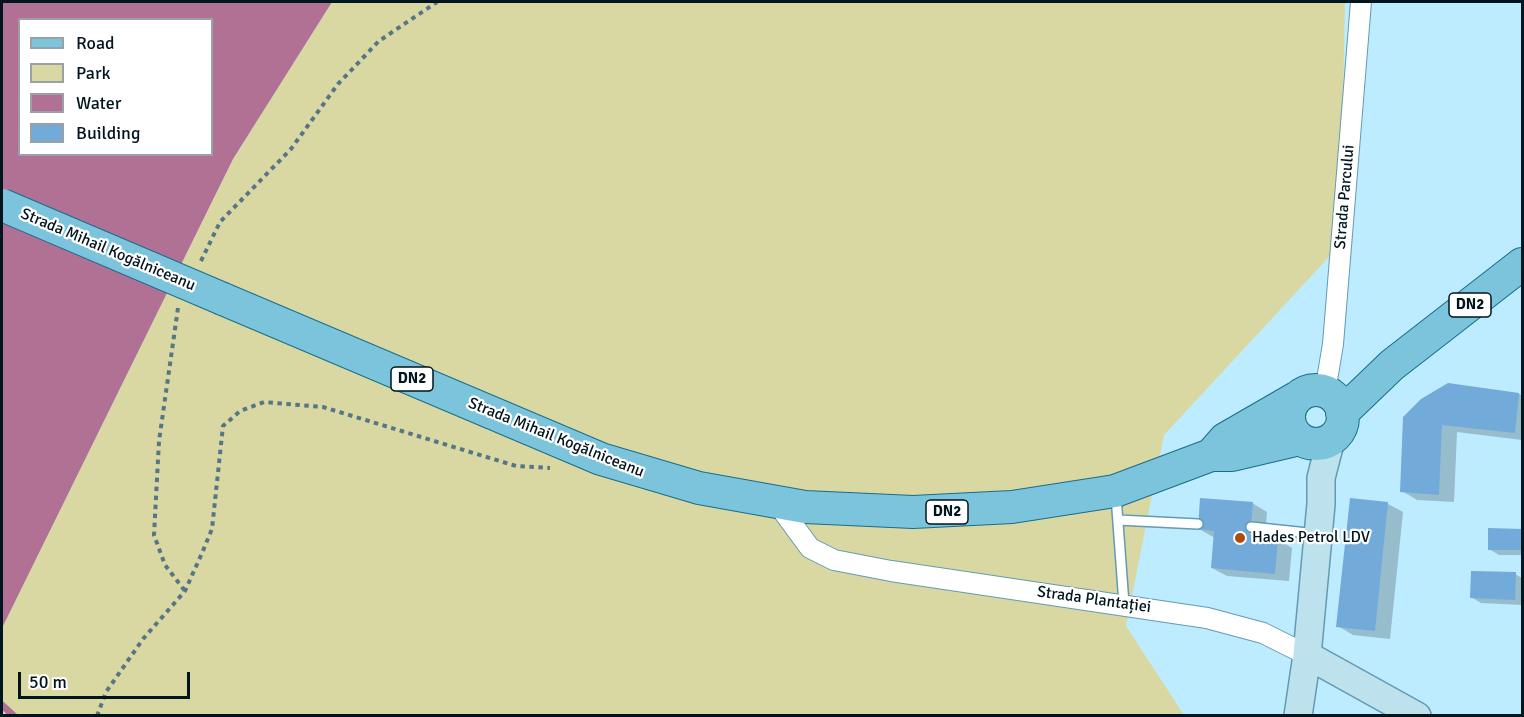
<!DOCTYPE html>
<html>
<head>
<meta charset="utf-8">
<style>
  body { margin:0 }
  #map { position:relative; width:1524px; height:717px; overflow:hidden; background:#bdebff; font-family:Signika,sans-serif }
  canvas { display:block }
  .frame { position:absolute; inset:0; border:3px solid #00151e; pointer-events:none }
  .legend { position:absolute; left:18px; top:18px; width:195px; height:138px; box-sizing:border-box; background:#fff; border:2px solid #99a1a5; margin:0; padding:8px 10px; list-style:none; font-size:18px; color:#00151e }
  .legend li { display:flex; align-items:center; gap:12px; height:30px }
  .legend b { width:30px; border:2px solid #99a1a5 }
  .scale { position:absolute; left:18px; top:672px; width:172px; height:27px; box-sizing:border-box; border:3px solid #00151e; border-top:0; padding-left:8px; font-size:18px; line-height:21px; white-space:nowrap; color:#00151e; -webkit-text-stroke:4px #fff; paint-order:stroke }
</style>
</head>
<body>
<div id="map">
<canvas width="1524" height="717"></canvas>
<div class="frame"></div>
<ul class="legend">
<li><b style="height:8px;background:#7cc4dc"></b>Road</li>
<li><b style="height:16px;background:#dad8a2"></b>Park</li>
<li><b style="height:16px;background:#b07194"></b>Water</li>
<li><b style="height:16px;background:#72aada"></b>Building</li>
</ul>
<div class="scale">50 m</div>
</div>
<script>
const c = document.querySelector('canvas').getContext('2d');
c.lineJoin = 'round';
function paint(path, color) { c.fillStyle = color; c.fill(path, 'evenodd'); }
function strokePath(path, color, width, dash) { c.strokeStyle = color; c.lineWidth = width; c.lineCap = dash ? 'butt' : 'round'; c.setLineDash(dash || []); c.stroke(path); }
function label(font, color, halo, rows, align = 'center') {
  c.font = font + ' Signika,sans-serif'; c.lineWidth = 4.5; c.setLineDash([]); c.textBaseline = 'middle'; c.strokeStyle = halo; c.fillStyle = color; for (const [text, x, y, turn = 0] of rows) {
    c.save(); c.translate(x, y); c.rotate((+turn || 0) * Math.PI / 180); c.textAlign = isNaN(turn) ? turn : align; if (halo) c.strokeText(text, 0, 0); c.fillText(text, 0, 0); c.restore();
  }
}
const green = new Path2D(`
  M 332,2 L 1345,2 L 1340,245 L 1164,435 L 1126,626 L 1184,715 L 2,715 L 2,628 L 233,159 Z`);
const water = new Path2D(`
  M 2,2 L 332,2 L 233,159 L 2,628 ZM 20,20 L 212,20 L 212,154 L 20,154 Z`);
const shadow = new Path2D(`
  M 1519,394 L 1522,396 L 1522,440 L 1457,432 L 1454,502 L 1417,500 L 1402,491 L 1405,418 Z
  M 1351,500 L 1388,504 L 1403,512 L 1390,639 L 1353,635 L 1338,626 Z
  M 1252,503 L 1267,512 L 1265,538 L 1277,539 L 1292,548 L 1289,581 L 1227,576 L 1212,568 L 1215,538 L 1199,529 Z
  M 1489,530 L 1522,530 L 1522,555 L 1499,555 L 1489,549 Z
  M 1515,574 L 1522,578 L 1522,605 L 1481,603 L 1471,597 Z`);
const stream = new Path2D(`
  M 2,705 L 14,716`);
const building = new Path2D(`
  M 1448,383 L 1519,393 L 1515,433 L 1442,425 L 1439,495 L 1400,492 L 1403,417 L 1421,399 Z
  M 1200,498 L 1253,502 L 1250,535 L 1278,538 L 1275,574 L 1211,568 L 1214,531 L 1198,529 Z
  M 1350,498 L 1388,502 L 1375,631 L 1336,627 Z
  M 1488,528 L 1522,529 L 1522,550 L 1488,550 Z
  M 1471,571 L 1516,572 L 1515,600 L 1470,598 Z`);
const path = new Path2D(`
  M 201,261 L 220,222 L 291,149 L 338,84 L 379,41 L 437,2
  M 178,308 L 159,441 L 154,535 L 165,565 L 185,591
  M 97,716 L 106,692 L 143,639 L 185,591 L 202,553 L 212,529 L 223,426 L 240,411 L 264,402 L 323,407 L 516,466 L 550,468`);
const lane = new Path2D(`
  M 1116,496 L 1124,604
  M 1118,520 L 1198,524
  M 1251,527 L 1317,534`);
const street = new Path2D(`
  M 1325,392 L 1333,344 L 1361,2
  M 777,503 L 810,548 L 834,560 L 891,571 L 1207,618 L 1263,633 L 1307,655`);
const secondary = new Path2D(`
  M 1307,655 L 1417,716
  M 1298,716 L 1307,655 L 1321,504 L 1321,478 L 1331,439`);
const primary = new Path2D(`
  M 223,299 L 601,459 L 699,488 L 805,507 L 913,512 L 1012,507 L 1115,491 L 1211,455 L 1232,455 L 1300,439
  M1289 417a27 27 0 1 1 54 0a27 27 0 1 1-54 0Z
  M 1342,413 L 1392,365 L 1522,264
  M 1211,455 L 1225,439 L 1296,398`);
const primaryBridge = new Path2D(`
  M 2,205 L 223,299`);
const markers = [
  [1240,538,6,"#ad4b0f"]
];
const shields = [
  [1470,305,42],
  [412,379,42],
  [947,512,42]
];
const shieldNames = [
  ["DN2",1470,305],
  ["DN2",412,379],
  ["DN2",947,512]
];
const streetNames = [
  ["Strada Parcului",1345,197,-85],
  ["Strada Mihail Kogălniceanu",108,250,23],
  ["Strada Mihail Kogălniceanu",556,438,22],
  ["Strada Plantației",1094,600,8]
];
const poiNames = [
  ["Hades Petrol LDV",1252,538]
];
paint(green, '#dad8a2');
paint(water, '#b07194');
paint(shadow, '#0003');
strokePath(stream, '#b07194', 7);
paint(building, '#72aada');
strokePath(lane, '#639bb2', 12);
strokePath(street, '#639bb2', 22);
strokePath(secondary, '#639bb2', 30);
strokePath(primary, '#176d8a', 34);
strokePath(path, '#557684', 4, [4.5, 4.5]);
strokePath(lane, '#fff', 9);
strokePath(street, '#fff', 20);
strokePath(secondary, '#bde2ed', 27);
strokePath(primary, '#7cc4dc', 32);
strokePath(primaryBridge, '#176d8a', 34, []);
strokePath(primaryBridge, '#7cc4dc', 32);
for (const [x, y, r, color] of markers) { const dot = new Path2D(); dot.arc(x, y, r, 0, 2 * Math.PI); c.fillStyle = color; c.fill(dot); strokePath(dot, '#fff', 2); }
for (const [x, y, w] of shields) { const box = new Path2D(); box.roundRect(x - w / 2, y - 12, w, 24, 4.5); c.fillStyle = '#fff'; c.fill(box); strokePath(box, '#00151e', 1.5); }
label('bold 15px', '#00151e', null, shieldNames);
label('16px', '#00151e', '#fff', streetNames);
label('16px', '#00151e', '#fff', poiNames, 'left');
</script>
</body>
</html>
